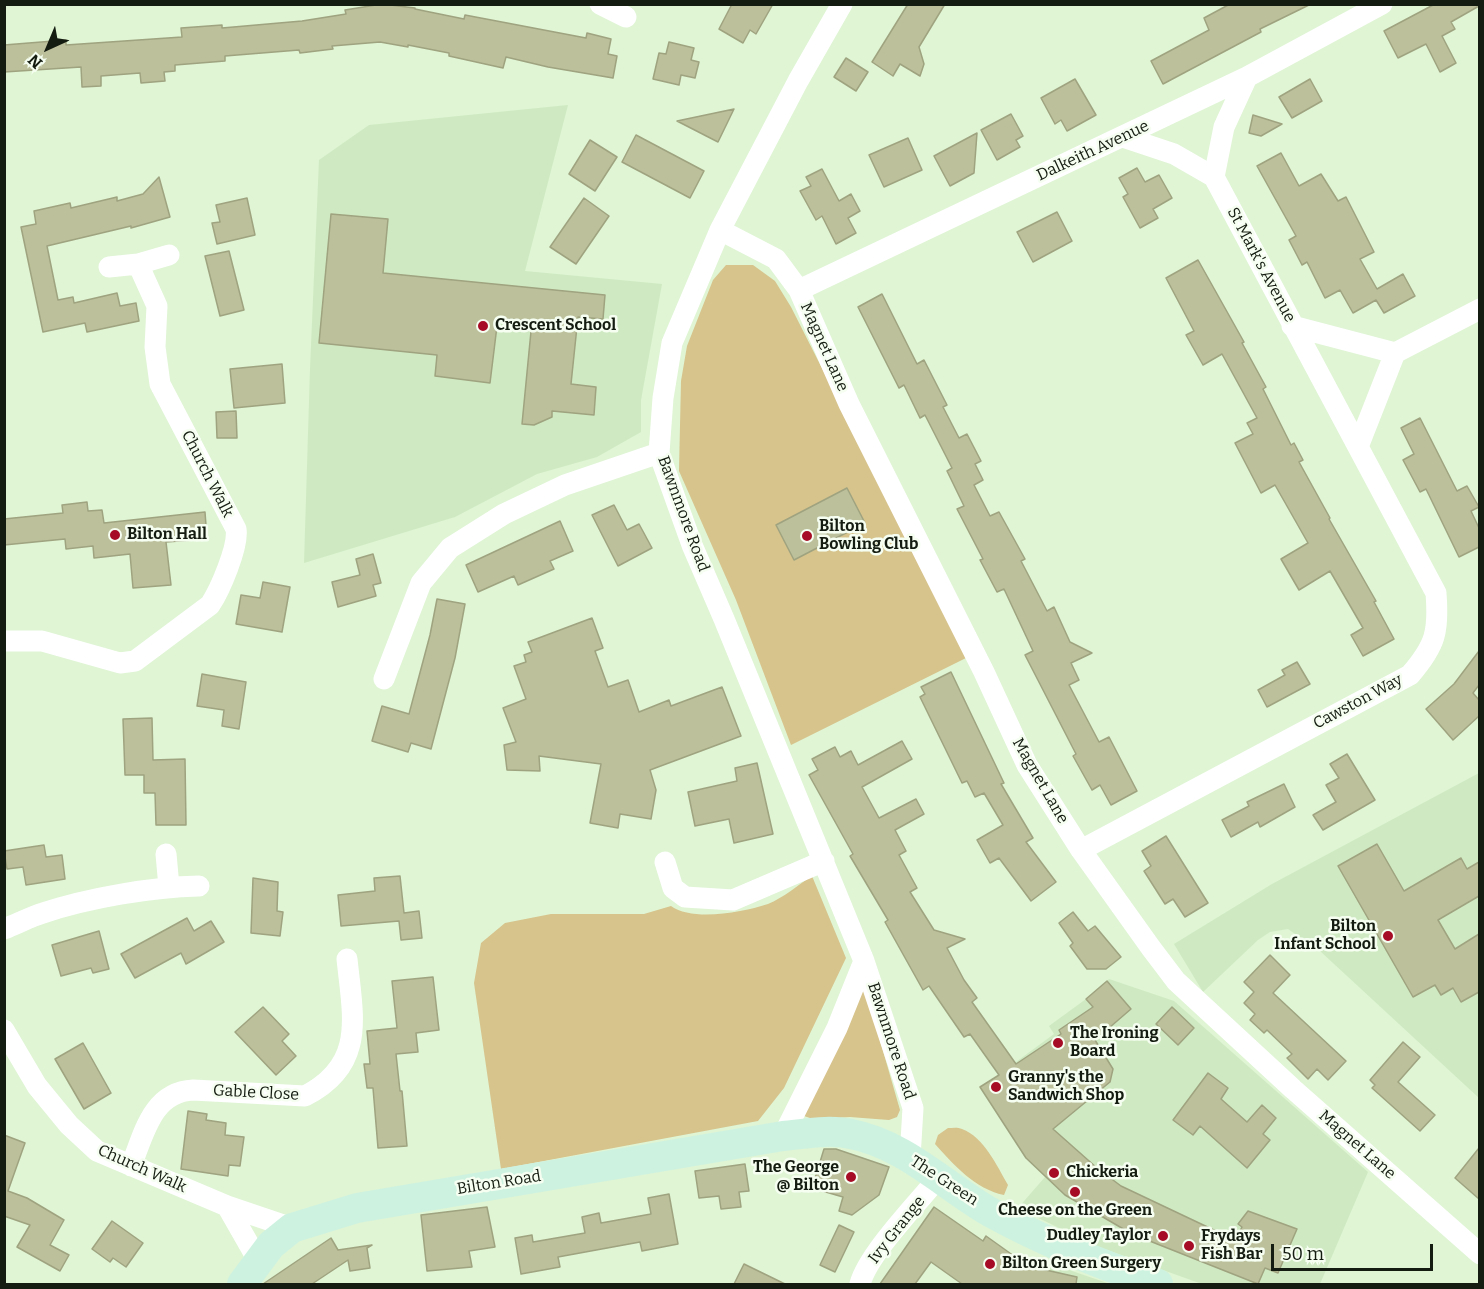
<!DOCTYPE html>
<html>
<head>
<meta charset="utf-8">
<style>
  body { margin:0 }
  #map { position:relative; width:1484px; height:1289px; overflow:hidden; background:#dff5d4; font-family:Bitter,serif }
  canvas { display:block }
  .frame { position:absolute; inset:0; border:6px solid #141b10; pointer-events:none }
  .north { position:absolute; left:18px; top:18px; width:60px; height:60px; -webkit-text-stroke:4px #f5fef1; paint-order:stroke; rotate:224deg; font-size:16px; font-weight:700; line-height:24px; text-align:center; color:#141b10 }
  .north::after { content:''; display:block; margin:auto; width:21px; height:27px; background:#141b10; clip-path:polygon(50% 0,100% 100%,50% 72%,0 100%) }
  .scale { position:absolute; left:1271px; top:1244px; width:162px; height:27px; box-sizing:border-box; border:3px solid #141b10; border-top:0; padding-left:8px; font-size:18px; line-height:21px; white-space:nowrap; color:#141b10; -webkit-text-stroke:4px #f5fef1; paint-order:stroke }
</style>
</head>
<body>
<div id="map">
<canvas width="1484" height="1289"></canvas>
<div class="frame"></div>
<div class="north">N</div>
<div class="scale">50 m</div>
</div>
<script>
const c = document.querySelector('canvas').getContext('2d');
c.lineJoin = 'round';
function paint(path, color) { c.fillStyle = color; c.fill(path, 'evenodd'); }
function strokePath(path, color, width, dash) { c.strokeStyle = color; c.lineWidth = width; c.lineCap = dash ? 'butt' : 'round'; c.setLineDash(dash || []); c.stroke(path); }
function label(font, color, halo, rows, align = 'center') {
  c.font = font + ' Bitter,serif'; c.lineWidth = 5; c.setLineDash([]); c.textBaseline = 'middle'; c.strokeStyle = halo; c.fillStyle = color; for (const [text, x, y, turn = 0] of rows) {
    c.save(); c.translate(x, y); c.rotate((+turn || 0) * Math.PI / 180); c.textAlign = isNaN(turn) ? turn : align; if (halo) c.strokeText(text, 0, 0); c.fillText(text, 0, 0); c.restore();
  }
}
const built = new Path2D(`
  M 568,105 L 525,271 L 662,284 L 641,400 L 641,432 L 597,457 L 537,474 L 455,517 L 304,563 L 310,369 L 319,160 L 369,125 Z
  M 1479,773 L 1479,1098 L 1320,951 L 1288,929 L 1270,932 L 1258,940 L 1203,992 L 1174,944 L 1272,884 Z
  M 1109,979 L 1174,1001 L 1368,1172 L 1320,1284 L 1202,1284 L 1096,1246 L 1018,1208 L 1045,1177 L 1024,1156 L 980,1087 L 1001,1073 L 1054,1034 L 1049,1026 L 1086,999 Z
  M 1037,1259 L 1110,1284 L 1032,1284 Z`);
const green = new Path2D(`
  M 726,265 L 753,265 L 775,281 L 791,307 L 968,657 L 791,745 L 736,600 L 679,471 L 681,381 L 687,346 L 713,280 Z
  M 812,876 L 846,958 L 784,1088 L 758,1121 L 501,1169 L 474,983 L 481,943 L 505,923 L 551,914 L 644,914 L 671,906 C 693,922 744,912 768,904 C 783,898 798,885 812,876 Z
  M 864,985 L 900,1110 L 897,1117 L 889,1120 L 850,1117 L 813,1119 L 804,1116 Z
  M 948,1128 C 952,1128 958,1127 962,1129 C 984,1137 997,1166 1008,1185 L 1004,1195 C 975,1189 954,1165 935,1144 L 938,1135 Z`);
const building = new Path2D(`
  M 382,4 L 415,8 L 415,9 L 464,19 L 465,15 L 586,38 L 587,33 L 611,39 L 608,54 L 617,56 L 613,78 L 548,67 L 506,57 L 503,68 L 449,56 L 449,53 L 408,45 L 408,47 L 380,42 L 332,46 L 333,49 L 300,53 L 299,50 L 225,56 L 225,61 L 175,65 L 175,71 L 164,72 L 165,81 L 141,83 L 140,73 L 101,76 L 101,86 L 82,87 L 81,67 L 4,72 L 4,45 L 66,40 L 66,45 L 182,37 L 181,28 L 222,25 L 222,28 L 302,21 L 346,14 L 345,10 Z
  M 732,4 L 773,4 L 756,34 L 750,30 L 743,43 L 719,29 Z
  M 908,4 L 945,4 L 919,47 L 924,64 L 920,76 L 900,64 L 893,76 L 872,62 Z
  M 1230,4 L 1311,4 L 1260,29 L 1261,32 L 1163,84 L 1151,61 L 1209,30 L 1204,18 Z
  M 1435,4 L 1479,4 L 1479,6 L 1451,22 L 1455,29 L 1442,36 L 1456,63 L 1440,72 L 1426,44 L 1398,58 L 1384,31 Z
  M 669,42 L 694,48 L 691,60 L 699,62 L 695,78 L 681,75 L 679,85 L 653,79 L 659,53 L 666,54 Z
  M 846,58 L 868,72 L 856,91 L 834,77 Z
  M 1075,79 L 1096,115 L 1067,131 L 1061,120 L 1055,124 L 1041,98 Z
  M 1310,79 L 1322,101 L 1292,118 L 1279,97 Z
  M 734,109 L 718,142 L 677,121 Z
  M 1011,114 L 1023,136 L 1016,140 L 1020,147 L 997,160 L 981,130 Z
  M 1253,115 L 1282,124 L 1261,136 L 1249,133 Z
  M 977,133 L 974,173 L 950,186 L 934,156 Z
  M 636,135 L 704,171 L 690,198 L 622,162 Z
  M 908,138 L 922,170 L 884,187 L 869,155 Z
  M 590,140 L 617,157 L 595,191 L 569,174 Z
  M 1281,153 L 1299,186 L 1321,174 L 1338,201 L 1346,197 L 1374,252 L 1360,259 L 1377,289 L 1403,274 L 1415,296 L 1384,313 L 1376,300 L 1353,313 L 1340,290 L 1325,298 L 1307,262 L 1302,265 L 1289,240 L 1296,236 L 1257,166 Z
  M 1137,168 L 1145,182 L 1159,175 L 1172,198 L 1153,209 L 1158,218 L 1140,228 L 1123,197 L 1128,194 L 1119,178 Z
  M 822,169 L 839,201 L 851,194 L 860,211 L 848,218 L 856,233 L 836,244 L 822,216 L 816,220 L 800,191 L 811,186 L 806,177 Z
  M 159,177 L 170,217 L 131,228 L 131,226 L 47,246 L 58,300 L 73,297 L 74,303 L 117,293 L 120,306 L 136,303 L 139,321 L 87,332 L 85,323 L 43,332 L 21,227 L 36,224 L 34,211 L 70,203 L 71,208 L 117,197 L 117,201 L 143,194 Z
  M 247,198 L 255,235 L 217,244 L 212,223 L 220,222 L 216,205 Z
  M 584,198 L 609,216 L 576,264 L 550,247 Z
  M 1057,212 L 1072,241 L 1033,262 L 1017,232 Z
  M 331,214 L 388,219 L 383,273 L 605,295 L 603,319 L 578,317 L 571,384 L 596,387 L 594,415 L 552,411 L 552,417 L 534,425 L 522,424 L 532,321 L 498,318 L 490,383 L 435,376 L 437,355 L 319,343 Z
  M 229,251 L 244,310 L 220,316 L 205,256 Z
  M 1198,260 L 1244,342 L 1242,343 L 1266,387 L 1263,389 L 1291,445 L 1294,443 L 1303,460 L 1299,462 L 1330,518 L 1329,519 L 1376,601 L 1374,602 L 1394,639 L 1363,656 L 1351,635 L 1363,628 L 1330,571 L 1299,590 L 1281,559 L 1308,543 L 1275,485 L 1261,493 L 1235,443 L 1253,434 L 1247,423 L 1257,418 L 1222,354 L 1203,365 L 1186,335 L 1194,331 L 1166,278 Z
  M 882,294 L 917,364 L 924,360 L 947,405 L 943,407 L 959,438 L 967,434 L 981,461 L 975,464 L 983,480 L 974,485 L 990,516 L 999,512 L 1025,559 L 1021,561 L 1047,611 L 1054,607 L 1070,642 L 1092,653 L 1071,663 L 1079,680 L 1069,685 L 1099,742 L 1109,737 L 1137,791 L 1111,805 L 1100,785 L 1092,790 L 1073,756 L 1076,754 L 1025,655 L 1033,651 L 1004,589 L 997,592 L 980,560 L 983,559 L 957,509 L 964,506 L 947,471 L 952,468 L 925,415 L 920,418 L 904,385 L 899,388 L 858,307 Z
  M 282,364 L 285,403 L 234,408 L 230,369 Z
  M 236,411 L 237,438 L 217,438 L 216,412 Z
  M 1420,418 L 1457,491 L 1467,486 L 1479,507 L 1471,511 L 1479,528 L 1479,547 L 1459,557 L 1426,489 L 1420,492 L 1403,460 L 1414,454 L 1401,428 Z
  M 847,488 L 865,523 L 794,560 L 776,525 Z
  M 87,502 L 88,511 L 102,510 L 104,523 L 205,512 L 207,539 L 166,542 L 171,585 L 133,588 L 130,554 L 94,558 L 93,546 L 66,549 L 65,539 L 4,545 L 4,519 L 63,513 L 62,505 Z
  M 614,505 L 627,530 L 639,524 L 652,548 L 618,566 L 592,515 Z
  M 560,521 L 573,551 L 550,561 L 554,569 L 518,585 L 514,576 L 478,592 L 466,565 Z
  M 373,554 L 381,583 L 373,585 L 376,596 L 338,607 L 332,582 L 360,575 L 356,559 Z
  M 263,582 L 290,587 L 282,632 L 236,624 L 241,595 L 260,598 Z
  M 437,599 L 465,604 L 455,658 L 431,749 L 411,743 L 408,752 L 372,741 L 382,706 L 409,714 L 430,635 Z
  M 592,618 L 603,648 L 595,651 L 608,687 L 628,680 L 639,712 L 669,700 L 671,706 L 722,687 L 741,736 L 650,770 L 656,790 L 651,819 L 620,814 L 618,828 L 590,823 L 601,764 L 539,756 L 540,771 L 507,770 L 504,745 L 516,742 L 503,708 L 526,699 L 514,666 L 526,662 L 524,655 L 532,652 L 528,642 Z
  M 1479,651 L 1479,685 L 1473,693 L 1479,700 L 1479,716 L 1453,740 L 1426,709 L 1454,684 Z
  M 1297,662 L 1310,684 L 1267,707 L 1258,690 L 1285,675 L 1282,670 Z
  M 951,672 L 1004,783 L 1001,784 L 1033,838 L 1026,842 L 1056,882 L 1031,901 L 999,858 L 990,863 L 977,840 L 1003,825 L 984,793 L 975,797 L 967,781 L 962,783 L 920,697 L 925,694 L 921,687 Z
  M 202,674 L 246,682 L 239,729 L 222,726 L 224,710 L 197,706 Z
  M 152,718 L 153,760 L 185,759 L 186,825 L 156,825 L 155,793 L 144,793 L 144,775 L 125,775 L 123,719 Z
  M 902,741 L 912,759 L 862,787 L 879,818 L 916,799 L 924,814 L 895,830 L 906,851 L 899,855 L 917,888 L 910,892 L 934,930 L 965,939 L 947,948 L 964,980 L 977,998 L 972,1002 L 1016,1064 L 1061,1034 L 1059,1030 L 1093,1007 L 1086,999 L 1107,981 L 1131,1009 L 1095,1040 L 1113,1069 L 1110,1082 L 1053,1129 L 1097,1168 L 1121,1186 L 1235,1240 L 1242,1227 L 1238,1224 L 1248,1211 L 1297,1229 L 1278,1273 L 1265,1268 L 1258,1284 L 1132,1234 L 1065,1195 L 1026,1158 L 980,1087 L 999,1075 L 970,1034 L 964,1037 L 929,986 L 923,990 L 885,922 L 888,920 L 850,856 L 853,854 L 809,775 L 818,770 L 812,759 L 835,747 L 840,757 L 851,751 L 858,765 Z
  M 1347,754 L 1375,800 L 1323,830 L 1313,815 L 1336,802 L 1326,785 L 1339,778 L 1330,764 Z
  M 757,763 L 773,834 L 734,843 L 729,819 L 695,826 L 688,792 L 737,781 L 735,768 Z
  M 1284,784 L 1295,807 L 1260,827 L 1258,822 L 1231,837 L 1222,820 L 1249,806 L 1247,802 Z
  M 1166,836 L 1208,903 L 1185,917 L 1173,899 L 1165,904 L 1144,871 L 1151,866 L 1142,851 Z
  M 1377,844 L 1404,891 L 1461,858 L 1467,869 L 1479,862 L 1479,896 L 1438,920 L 1455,949 L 1479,934 L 1479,992 L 1461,1002 L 1453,988 L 1441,995 L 1435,985 L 1413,997 L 1338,866 Z
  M 44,845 L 46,857 L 62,855 L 65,879 L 26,885 L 23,867 L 7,869 L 4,851 Z
  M 400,876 L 404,913 L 419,911 L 422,938 L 401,940 L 399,921 L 341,926 L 338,895 L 375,891 L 374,878 Z
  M 253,878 L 278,882 L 277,911 L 283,912 L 280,936 L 251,933 Z
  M 1073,912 L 1088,931 L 1095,926 L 1121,957 L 1106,969 L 1087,969 L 1070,946 L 1073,943 L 1059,923 Z
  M 187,918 L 194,931 L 211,921 L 224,942 L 186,964 L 181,953 L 135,978 L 121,954 Z
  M 99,931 L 109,969 L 93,973 L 91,968 L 61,976 L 52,945 Z
  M 1270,955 L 1290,975 L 1273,993 L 1346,1061 L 1328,1080 L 1317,1069 L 1308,1079 L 1287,1058 L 1292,1054 L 1267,1030 L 1264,1033 L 1250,1020 L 1255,1014 L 1244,1003 L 1254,992 L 1244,982 Z
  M 433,977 L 439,1030 L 416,1033 L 418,1052 L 396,1054 L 400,1091 L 402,1091 L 407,1146 L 378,1148 L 373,1088 L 367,1088 L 364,1064 L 370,1064 L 367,1031 L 397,1028 L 392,981 Z
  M 263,1007 L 289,1034 L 282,1041 L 296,1056 L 276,1075 L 235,1032 Z
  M 1172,1007 L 1194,1028 L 1178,1045 L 1156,1024 Z
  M 1403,1042 L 1420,1057 L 1398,1082 L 1435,1115 L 1420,1131 L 1372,1088 L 1375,1085 L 1370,1080 Z
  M 83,1043 L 111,1093 L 84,1109 L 55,1059 Z
  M 1208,1073 L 1228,1088 L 1221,1099 L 1247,1122 L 1262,1105 L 1276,1118 L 1263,1134 L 1270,1140 L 1247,1168 L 1200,1126 L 1193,1135 L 1173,1120 Z
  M 188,1111 L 207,1114 L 206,1120 L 226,1123 L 225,1135 L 244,1137 L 240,1166 L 229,1165 L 228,1176 L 181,1169 Z
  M 4,1135 L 25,1143 L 8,1191 L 27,1198 L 64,1220 L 50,1245 L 69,1255 L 60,1271 L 17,1247 L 30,1225 L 4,1216 Z
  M 1479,1148 L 1479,1199 L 1455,1178 Z
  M 824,1149 L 836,1149 L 889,1167 L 879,1195 L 852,1215 L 839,1211 L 843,1197 L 812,1188 Z
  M 745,1164 L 749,1191 L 739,1192 L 741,1207 L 721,1209 L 719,1196 L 699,1198 L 695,1171 Z
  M 669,1194 L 678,1244 L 642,1251 L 640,1242 L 558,1257 L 560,1267 L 521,1274 L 515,1238 L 532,1235 L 533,1242 L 585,1233 L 582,1217 L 599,1213 L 601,1223 L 651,1214 L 648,1198 Z
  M 487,1207 L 495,1247 L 469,1251 L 472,1267 L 427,1271 L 421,1215 Z
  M 934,1207 L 983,1241 L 986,1236 L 1028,1266 L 1077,1277 L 1076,1284 L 962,1284 L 931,1262 L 915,1284 L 880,1284 Z
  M 112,1221 L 143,1243 L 126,1267 L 113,1258 L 110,1262 L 92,1249 Z
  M 839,1225 L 854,1232 L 835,1272 L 820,1265 Z
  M 331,1238 L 338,1250 L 372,1245 L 367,1248 L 370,1268 L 350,1271 L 348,1260 L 312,1284 L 263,1284 Z
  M 744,1264 L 785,1284 L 734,1284 Z`);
const minor = new Path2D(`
  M 600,4 L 626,17
  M 842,4 L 798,81 L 720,230 L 672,343 L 663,398 L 659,453 L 692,545 L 724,619 L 864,961 L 913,1108 L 910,1158
  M 1123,137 L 1174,154 L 1214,177
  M 720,230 L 776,259 L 799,290 L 849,404 L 984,672 L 1027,765 L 1081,850 L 1151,948 L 1176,981 L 1293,1089 L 1480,1254
  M 109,267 L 138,264 L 169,255
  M 799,290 L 1247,77 L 1382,4
  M 1292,326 L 1395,353
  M 1358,447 L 1395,353 L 1480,309
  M 4,641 L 42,641 L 120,663 L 135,661 L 210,605 C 220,590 239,546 236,529 L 160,384 L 155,347 L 157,306 L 138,264
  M 384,679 L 421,583 L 450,548 L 504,514 L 565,485 L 659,453
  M 1081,850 L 1410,675 C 1436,645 1439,631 1436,593 L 1214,177 L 1224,127 L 1247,77
  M 166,854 L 169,887
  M 665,862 L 673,888 L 685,897 L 733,900 L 824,861
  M 4,929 C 17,924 30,917 43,913 C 88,898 152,887 199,886
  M 4,1030 L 37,1086 L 69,1125 L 97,1151 L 227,1206 L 292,1228
  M 783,1136 L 837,1028 L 864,961
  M 131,1166 C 144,1134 152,1092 193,1090 L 305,1096 C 366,1065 353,1017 347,959
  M 227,1206 L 259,1262
  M 860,1284 C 868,1254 917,1204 938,1178`);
const secondary = new Path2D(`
  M 242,1284 L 271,1245 L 292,1228 L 357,1208 L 783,1136 C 805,1134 829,1129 851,1134 C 904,1144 945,1186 990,1212 C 1043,1241 1101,1265 1158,1284`);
const markers = [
  [483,326,6,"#a60c25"],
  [115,535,6,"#a60c25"],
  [807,536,6,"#a60c25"],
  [1388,936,6,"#a60c25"],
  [1058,1043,6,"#a60c25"],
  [996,1087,6,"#a60c25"],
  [1054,1173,6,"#a60c25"],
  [851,1177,6,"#a60c25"],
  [1075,1192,6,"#a60c25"],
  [1163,1236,6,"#a60c25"],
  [1189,1246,6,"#a60c25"],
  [990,1264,6,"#a60c25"]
];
const streetNames = [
  ["Dalkeith Avenue",1093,151,-25],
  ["St Mark's Avenue",1261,265,62],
  ["Magnet Lane",824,347,66],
  ["Church Walk",207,474,63],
  ["Bawnmore Road",683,514,70],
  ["Cawston Way",1358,702,-28],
  ["Magnet Lane",1040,781,60],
  ["Bawnmore Road",891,1041,72],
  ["Gable Close",256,1093,3],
  ["Magnet Lane",1357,1145,41],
  ["Church Walk",142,1169,24],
  ["The Green",944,1181,33],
  ["Bilton Road",499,1183,-9],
  ["Ivy Grange",897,1230,-52]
];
const poiNames = [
  ["Crescent School",495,326],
  ["Bilton",819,527],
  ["Bowling Club",819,545],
  ["Bilton Hall",127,535],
  ["Bilton",1376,927,"right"],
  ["Infant School",1376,945,"right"],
  ["The Ironing",1070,1034],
  ["Board",1070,1052],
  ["Granny's the",1008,1078],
  ["Sandwich Shop",1008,1096],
  ["The George",839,1168,"right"],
  ["@ Bilton",839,1186,"right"],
  ["Chickeria",1066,1173],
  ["Cheese on the Green",1075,1211,"center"],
  ["Dudley Taylor",1151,1236,"right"],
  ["Frydays",1201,1237],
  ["Fish Bar",1201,1255],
  ["Bilton Green Surgery",1002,1264]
];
paint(built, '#cfeac2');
paint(green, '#d7c38c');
paint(building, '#bcc09b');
strokePath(building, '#9fa37f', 1.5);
strokePath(minor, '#fff', 21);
strokePath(secondary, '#cef2e0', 30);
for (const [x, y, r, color] of markers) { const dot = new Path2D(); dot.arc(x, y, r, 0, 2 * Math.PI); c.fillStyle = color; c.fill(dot); strokePath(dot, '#f5fef1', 2); }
label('16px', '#141b10', '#f5fef1', streetNames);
label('bold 16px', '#141b10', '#f5fef1', poiNames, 'left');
</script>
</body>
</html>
